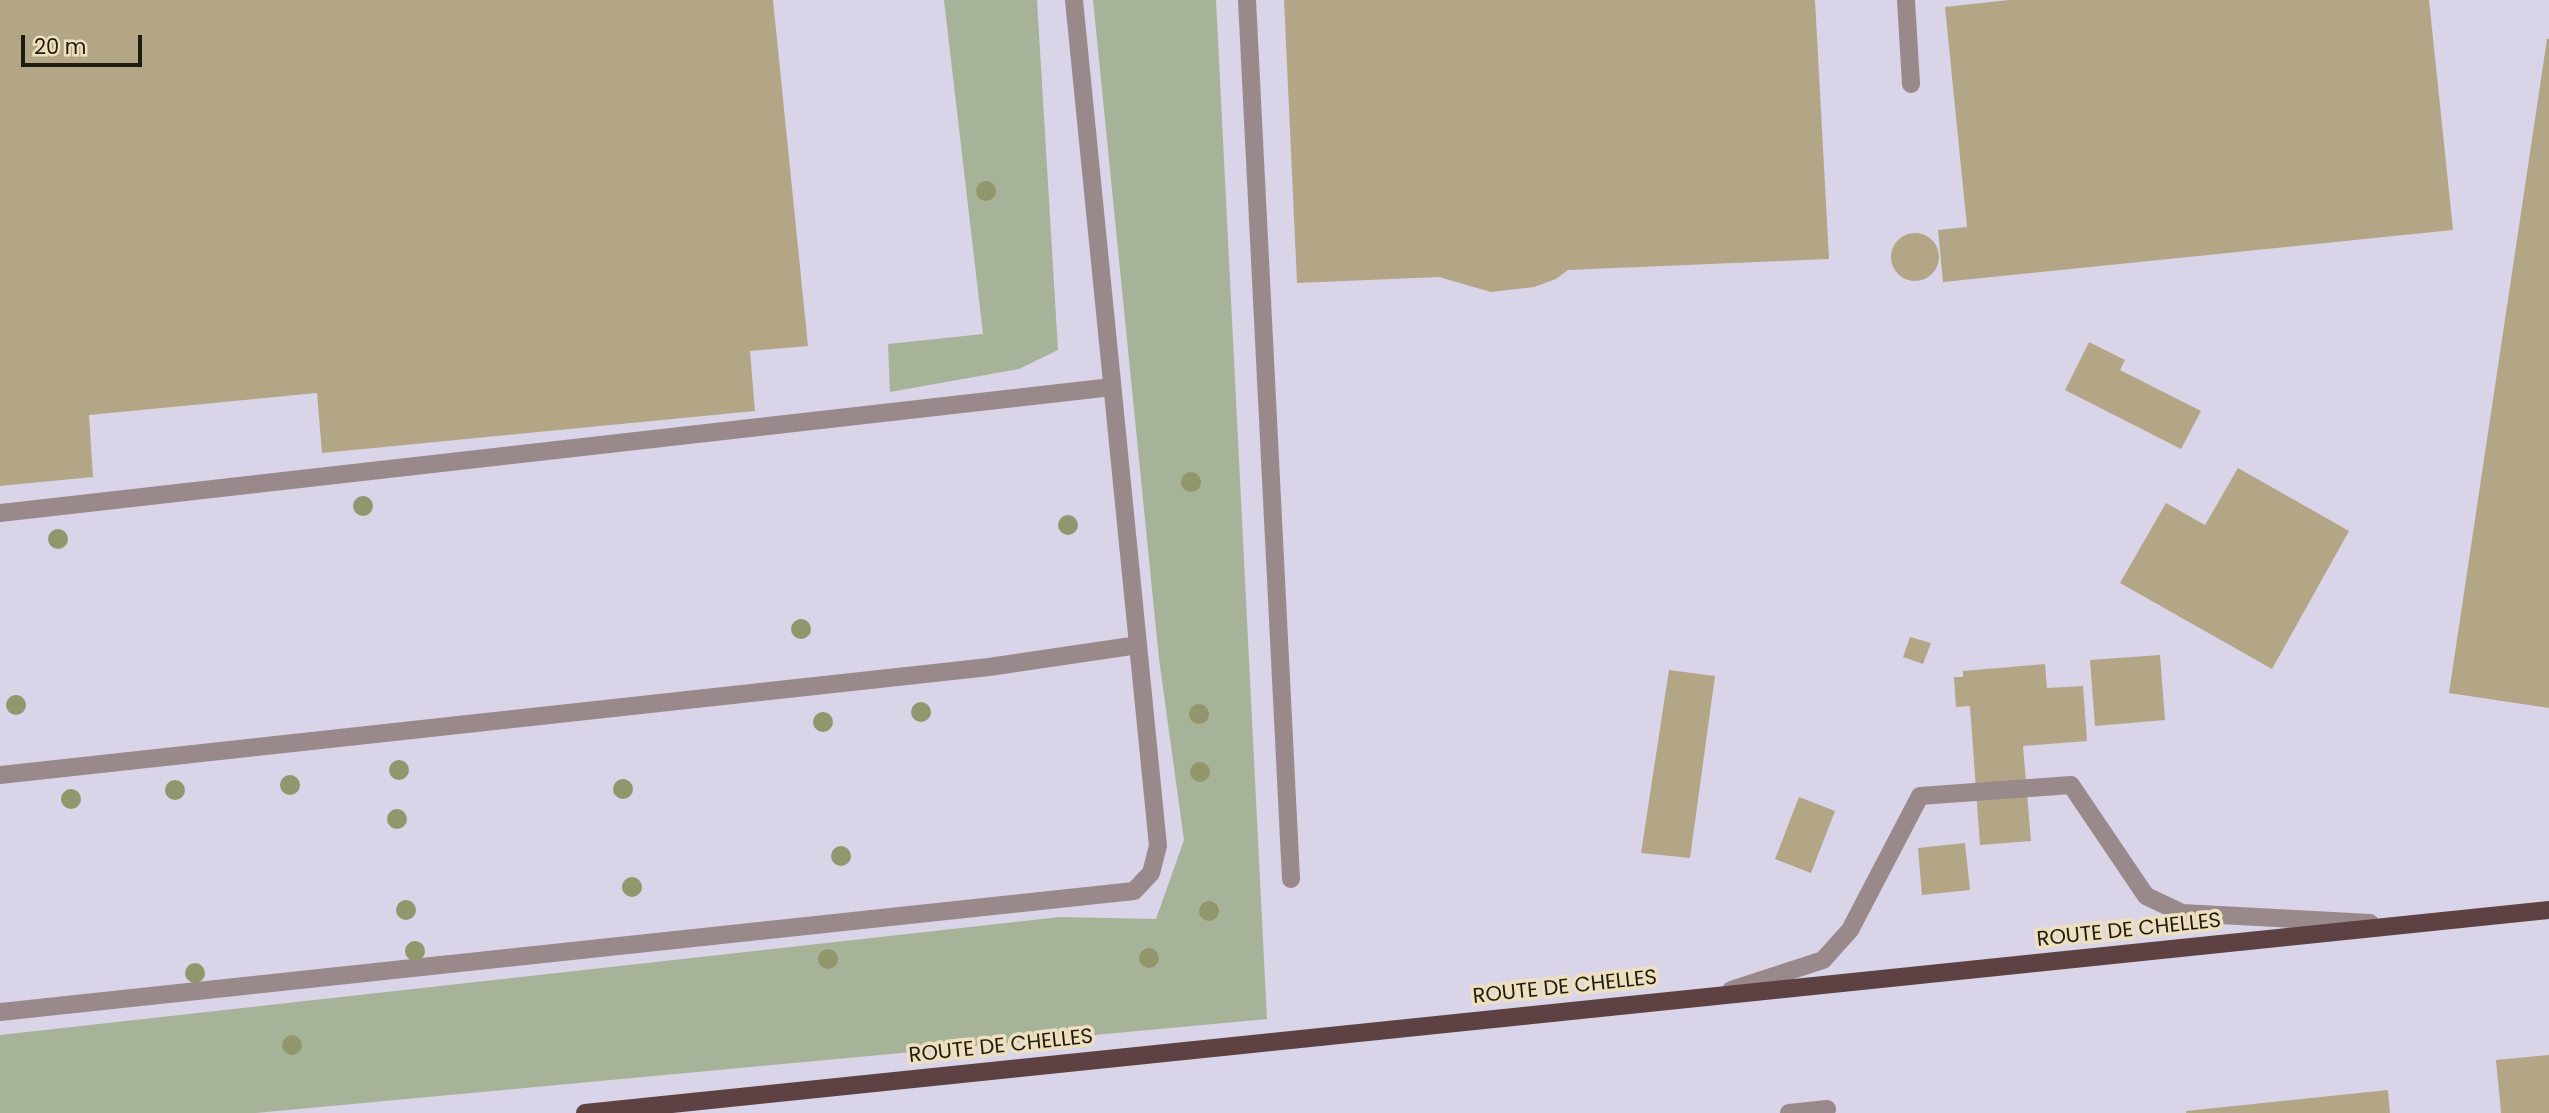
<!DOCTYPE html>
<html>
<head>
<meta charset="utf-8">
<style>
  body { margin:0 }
  #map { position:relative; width:2549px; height:1113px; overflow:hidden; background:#eee0bf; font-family:Poppins,sans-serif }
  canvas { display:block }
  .scale { position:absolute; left:21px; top:35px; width:121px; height:32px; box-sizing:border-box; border:4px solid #201b0f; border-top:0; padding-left:9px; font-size:21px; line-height:24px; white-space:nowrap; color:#201b0f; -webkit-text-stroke:5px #eee0bf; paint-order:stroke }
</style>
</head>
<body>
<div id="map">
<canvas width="2549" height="1113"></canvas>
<div class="scale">20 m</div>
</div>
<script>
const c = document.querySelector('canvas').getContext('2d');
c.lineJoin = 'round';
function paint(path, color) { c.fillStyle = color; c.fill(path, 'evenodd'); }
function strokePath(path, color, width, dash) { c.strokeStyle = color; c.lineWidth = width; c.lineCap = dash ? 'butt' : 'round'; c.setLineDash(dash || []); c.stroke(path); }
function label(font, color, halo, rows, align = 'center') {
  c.font = font + ' Poppins,sans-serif'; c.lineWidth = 7; c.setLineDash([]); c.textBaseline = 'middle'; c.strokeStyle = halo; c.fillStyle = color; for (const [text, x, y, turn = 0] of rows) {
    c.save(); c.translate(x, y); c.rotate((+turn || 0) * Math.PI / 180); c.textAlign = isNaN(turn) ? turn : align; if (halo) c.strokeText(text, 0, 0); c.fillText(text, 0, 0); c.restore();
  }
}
const commercial = new Path2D(`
  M 0,0 L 2549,0 L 2549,1113 L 0,1113 Z`);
const green = new Path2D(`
  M 944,0 L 1037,0 L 1058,350 L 1019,369 L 890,392 L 888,344 L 983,334 Z
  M 1093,0 L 1216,0 L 1267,1019 L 256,1113 L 0,1113 L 0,1035 L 1060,917 L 1156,919 L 1184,840 L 1159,659 Z`);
const building = new Path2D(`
  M 0,0 L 773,0 L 808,346 L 750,351 L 755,411 L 322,453 L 317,393 L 89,415 L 93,477 L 0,486 Z
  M 1284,0 L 1815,0 L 1829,259 L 1568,270 L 1556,279 L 1534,287 L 1491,292 L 1439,277 L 1297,283 Z
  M 2009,0 L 2429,0 L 2453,230 L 1943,282 L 1938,230 L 1967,227 L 1945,7 Z
  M 2547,39 L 2549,39 L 2549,708 L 2449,693 Z
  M1891 257a24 24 0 1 1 48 0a24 24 0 1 1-48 0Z
  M 2089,342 L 2125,360 L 2120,370 L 2201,411 L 2181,449 L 2065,390 Z
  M 2238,468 L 2349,531 L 2272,669 L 2120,583 L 2166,503 L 2205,525 Z
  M 1910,637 L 1931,643 L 1923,664 L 1903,657 Z
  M 2160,655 L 2165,720 L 2095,726 L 2090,660 Z
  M 2045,664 L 2047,688 L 2083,686 L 2087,741 L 2023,746 L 2031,841 L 1980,845 L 1970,706 L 1956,707 L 1954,677 L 1963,677 L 1963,671 Z
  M 1669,670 L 1715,676 L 1690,858 L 1641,853 Z
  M 1799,797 L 1835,811 L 1811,873 L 1775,859 Z
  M 1965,843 L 1970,890 L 1922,895 L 1918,848 Z
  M 2549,1055 L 2549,1113 L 2501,1113 L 2496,1060 Z
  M 2388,1090 L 2390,1113 L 2186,1113 L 2186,1111 Z`);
const service = new Path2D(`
  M 1247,0 L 1291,879
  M 1906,0 L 1911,84
  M 0,513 L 1112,387
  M 0,775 L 989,667 L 1138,645
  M 1731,990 L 1823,960 L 1850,930 L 1920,796 L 2071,785 L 2146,896 L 2182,913 L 2370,923
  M 0,1012 L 1134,891 L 1151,873 L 1158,846 L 1074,0
  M 1789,1113 L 1827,1109`);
const primary = new Path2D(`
  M 585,1113 L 2549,910`);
const trees = [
  [986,191],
  [1191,482],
  [363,506],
  [1068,525],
  [58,539],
  [801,629],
  [16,705],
  [921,712],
  [1199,714],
  [823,722],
  [399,770],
  [1200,772],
  [290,785],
  [623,789],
  [175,790],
  [71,799],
  [397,819],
  [841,856],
  [632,887],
  [406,910],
  [1209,911],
  [415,951],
  [1149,958],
  [828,959],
  [195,973],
  [292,1045]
];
const streetNames = [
  ["ROUTE DE CHELLES",2129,931,-6],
  ["ROUTE DE CHELLES",1565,988,-6],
  ["ROUTE DE CHELLES",1001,1047,-6]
];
paint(commercial, '#dad4e9');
paint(green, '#a7b399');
paint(building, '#b3a686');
strokePath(service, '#9a898a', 18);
strokePath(primary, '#5e4243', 18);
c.fillStyle = '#92966d';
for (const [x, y] of trees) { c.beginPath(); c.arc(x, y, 10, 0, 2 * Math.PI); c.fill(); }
label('21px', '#201b0f', '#eee0bf', streetNames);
</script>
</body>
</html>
